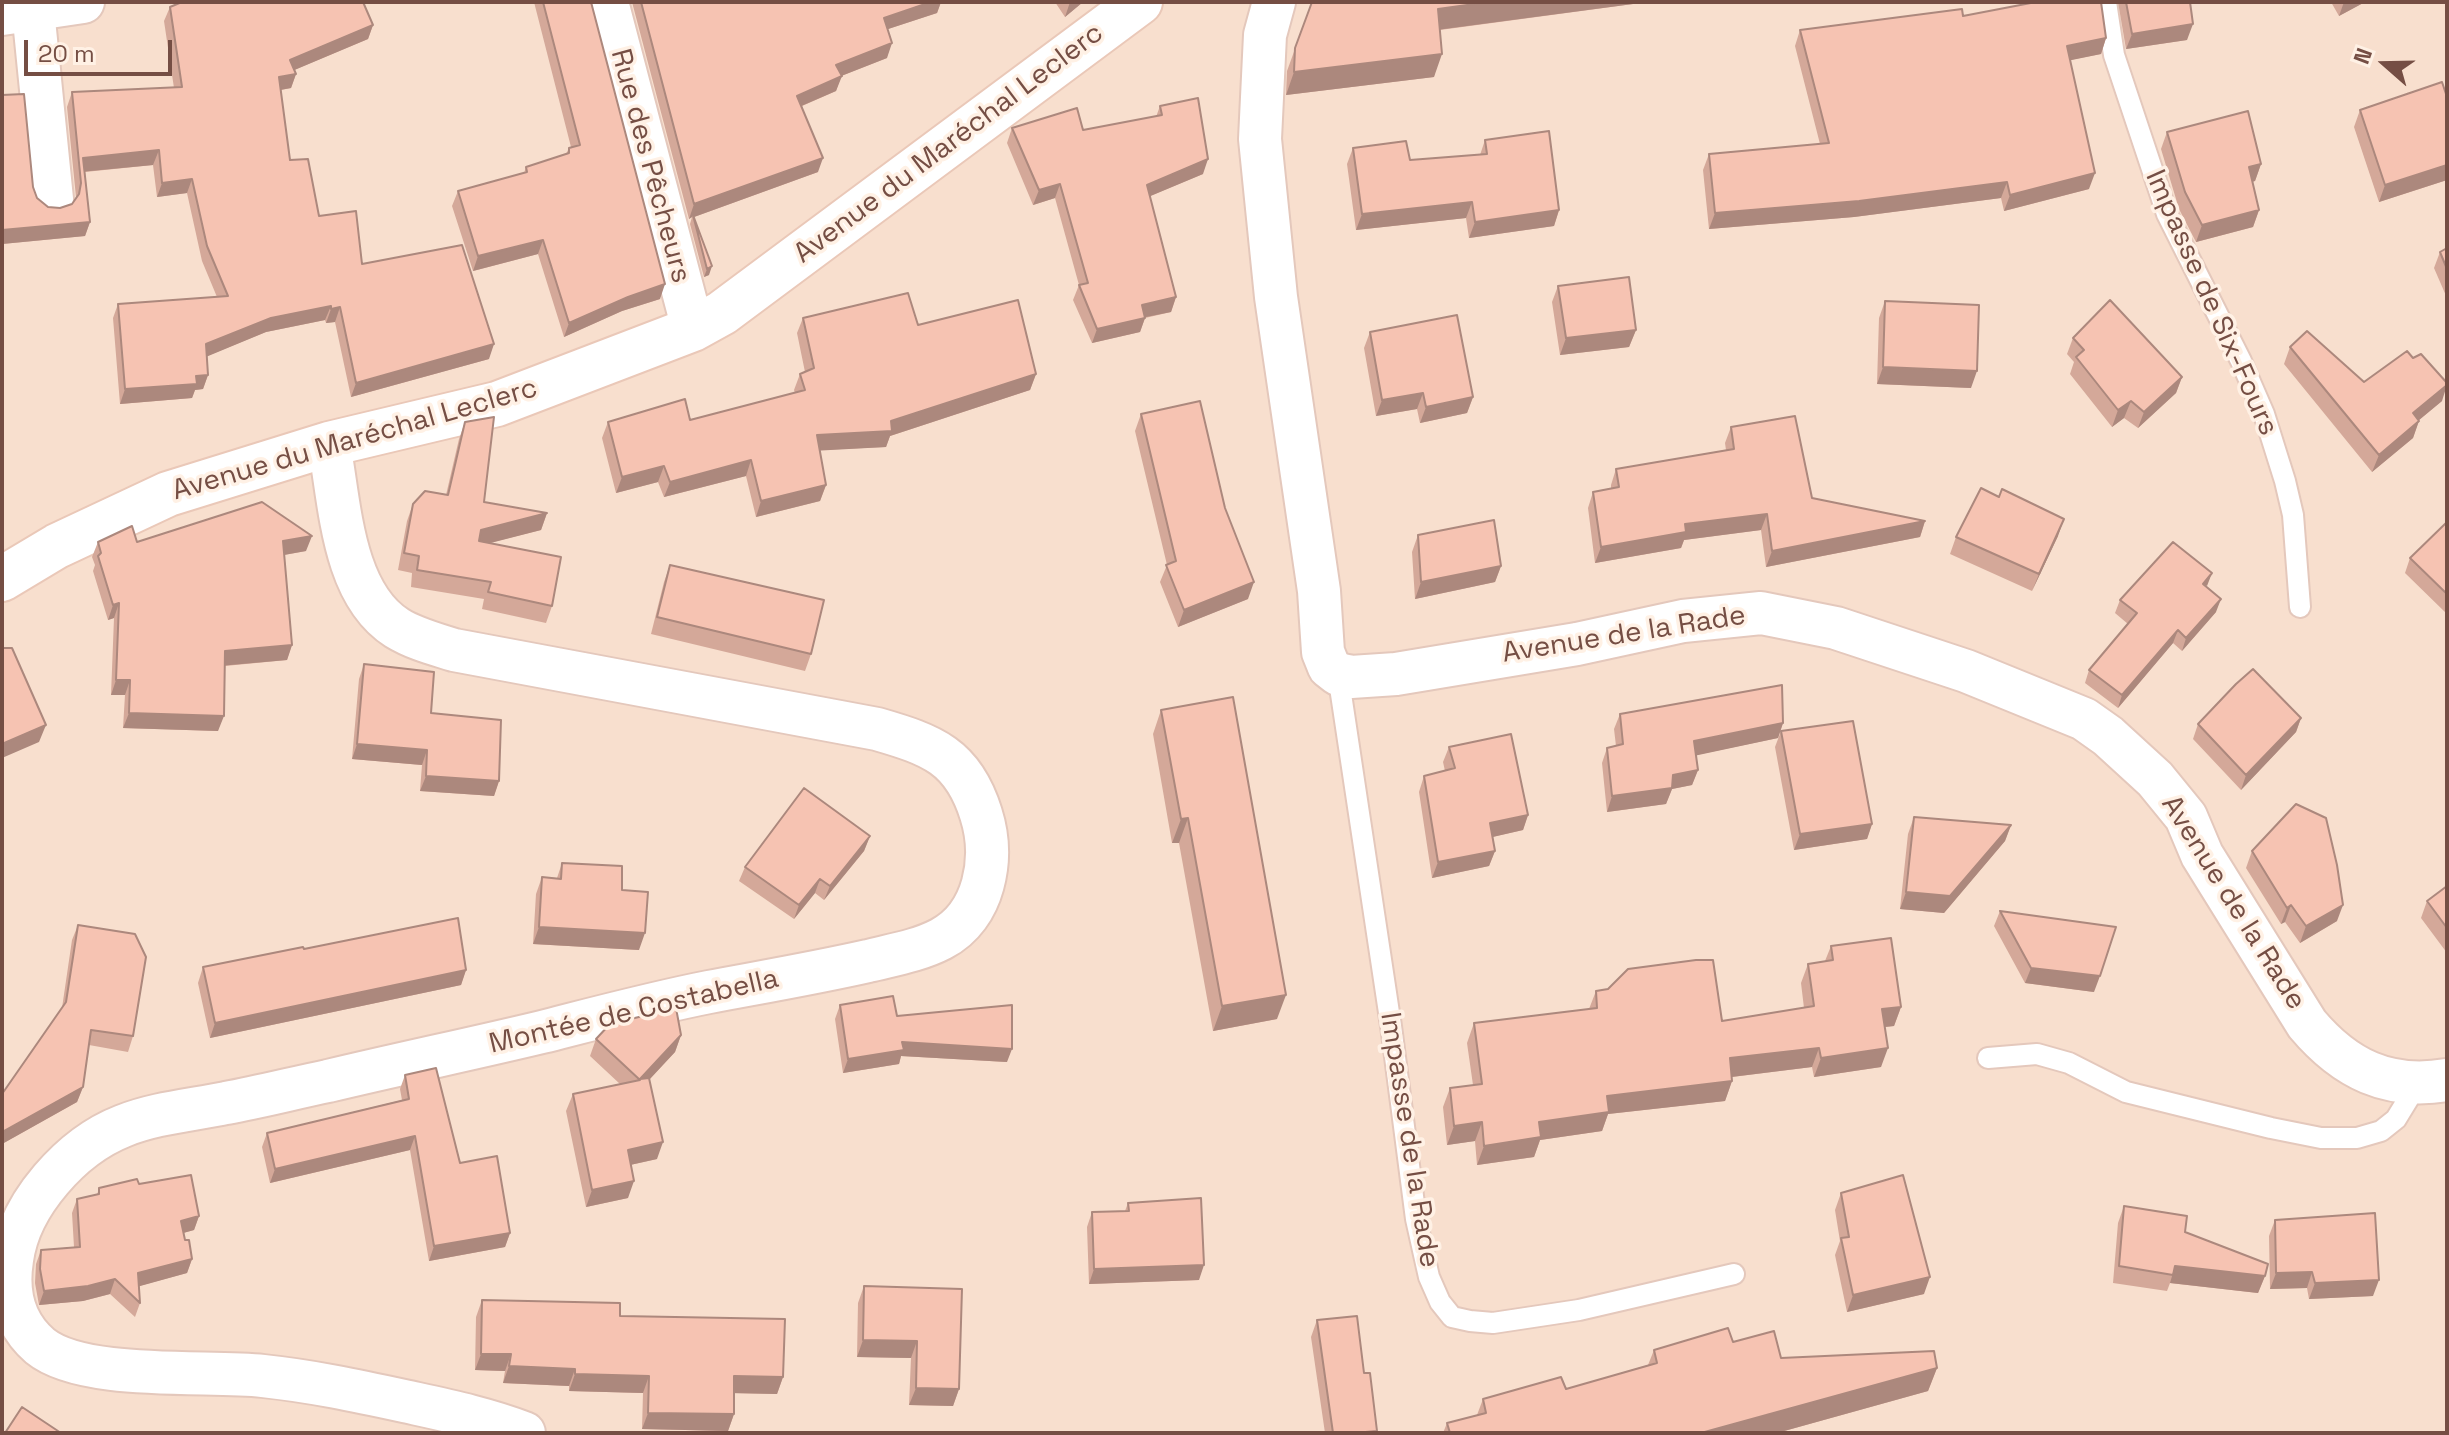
<!DOCTYPE html>
<html>
<head>
<meta charset="utf-8">
<style>
  body { margin:0 }
  #map { position:relative; width:2449px; height:1435px; overflow:hidden; background:#feecdd; font-family:"Space Grotesk",sans-serif }
  canvas { display:block }
  .frame { position:absolute; inset:0; border:4px solid #754e44; pointer-events:none }
  .north { position:absolute; left:2345px; top:24px; width:80px; height:80px; -webkit-text-stroke:6px #fff1e5; paint-order:stroke; rotate:290deg; font-size:22px; font-weight:700; line-height:32px; text-align:center; color:#754e44 }
  .north::after { content:''; display:block; margin:auto; width:28px; height:36px; background:#754e44; clip-path:polygon(50% 0,100% 100%,50% 72%,0 100%) }
  .scale { position:absolute; left:24px; top:40px; width:148px; height:36px; box-sizing:border-box; border:4px solid #754e44; border-top:0; padding-left:10px; font-size:24px; line-height:28px; white-space:nowrap; color:#754e44; -webkit-text-stroke:6px #fff1e5; paint-order:stroke }
</style>
</head>
<body>
<div id="map">
<canvas width="2449" height="1435"></canvas>
<div class="frame"></div>
<div class="north">N</div>
<div class="scale">20 m</div>
</div>
<script>
const c = document.querySelector('canvas').getContext('2d');
c.lineJoin = 'round';
function paint(path, color) { c.fillStyle = color; c.fill(path, 'evenodd'); }
function strokePath(path, color, width, dash) { c.strokeStyle = color; c.lineWidth = width; c.lineCap = dash ? 'butt' : 'round'; c.setLineDash(dash || []); c.stroke(path); }
function label(font, color, halo, rows, align = 'center') {
  c.font = font + ' "Space Grotesk",sans-serif'; c.lineWidth = 7; c.setLineDash([]); c.textBaseline = 'middle'; c.strokeStyle = halo; c.fillStyle = color; for (const [text, x, y, turn = 0] of rows) {
    c.save(); c.translate(x, y); c.rotate((+turn || 0) * Math.PI / 180); c.textAlign = isNaN(turn) ? turn : align; if (halo) c.strokeText(text, 0, 0); c.fillText(text, 0, 0); c.restore();
  }
}
const residential = new Path2D(`
  M 2,2 L 2447,2 L 2447,1433 L 2,1433 Z`);
const service = new Path2D(`
  M 2106,2 L 2114,55 L 2167,214 L 2241,361 L 2264,414 L 2285,481 L 2293,515 L 2300,607
  M 1338,674 L 1391,1026 L 1416,1219 L 1429,1277 L 1440,1302 L 1452,1317 L 1470,1321 L 1493,1323 L 1579,1310 L 1734,1274
  M 1988,1058 L 2037,1054 L 2069,1063 L 2126,1092 L 2271,1128 L 2321,1138 L 2357,1138 L 2381,1131 L 2396,1119 L 2418,1083`);
const minor = new Path2D(`
  M 607,2 L 693,329
  M 1274,2 L 1265,35 L 1260,139 L 1276,297 L 1319,591 L 1323,652 L 1329,667 L 1338,674 L 1351,677 L 1396,674 L 1577,644 L 1683,621 L 1761,613 L 1836,628 L 1966,671 L 2084,719 L 2108,736 L 2155,779 L 2186,817 L 2202,855 L 2307,1024 C 2345,1069 2388,1090 2447,1080
  M 33,10 L 52,199
  M 2,14 L 83,2
  M 329,444 C 340,503 342,593 397,628 C 415,639 435,644 454,650 L 877,729 C 932,745 963,756 981,814 C 995,858 985,916 941,939 C 918,951 892,955 868,961 C 815,973 762,982 709,992 C 653,1003 597,1018 542,1032 C 471,1049 399,1064 328,1081 C 294,1088 260,1097 226,1103 C 192,1110 155,1113 123,1126 C 72,1146 19,1204 12,1260 C 7,1292 14,1324 40,1346 C 83,1381 206,1370 263,1376 C 311,1381 358,1391 404,1401 C 445,1410 485,1418 524,1433`);
const secondary = new Path2D(`
  M 2,579 L 57,546 L 168,494 L 329,444 L 497,404 L 693,329 L 722,313 L 1140,2`);
const wall = new Path2D(`
  M 534,2 L 591,2 L 660,299 L 622,311 L 564,337 L 538,254 L 473,271 L 452,206 L 458,191 L 524,173 L 526,167 L 566,154 L 569,148 L 571,147 Z
  M 632,2 L 941,2 L 937,13 L 888,29 L 887,58 L 841,76 L 836,91 L 802,106 L 818,172 L 694,217 L 709,275 L 704,277 L 690,224 L 692,217 L 689,219 Z
  M 1055,2 L 1083,2 L 1065,17 Z
  M 1312,2 L 1648,2 L 1440,30 L 1434,77 L 1286,95 L 1287,71 Z
  M 2028,2 L 2101,2 L 2106,38 L 2101,54 L 2070,60 L 2089,189 L 2004,211 L 2001,198 L 1854,217 L 1709,229 L 1703,170 L 1709,154 L 1820,144 L 1795,46 L 1800,30 L 1963,16 L 2029,4 Z
  M 2118,2 L 2190,2 L 2187,40 L 2126,49 Z
  M 2331,2 L 2365,2 L 2339,16 Z
  M 170,7 L 373,25 L 368,39 L 294,70 L 296,74 L 291,88 L 281,90 L 290,160 L 319,216 L 362,264 L 489,359 L 351,397 L 335,322 L 326,323 L 325,320 L 266,332 L 207,356 L 208,375 L 203,389 L 195,390 L 192,398 L 120,404 L 113,318 L 118,304 L 217,297 L 202,261 L 187,193 L 157,197 L 153,165 L 85,172 L 90,222 L 85,236 L 2,244 L 33,187 L 37,198 L 48,207 L 60,208 L 72,204 L 76,197 L 67,107 L 72,92 L 174,88 L 164,21 Z
  M 2447,97 L 2447,180 L 2379,202 L 2354,127 L 2360,110 Z
  M 1160,106 L 1203,174 L 1150,196 L 1176,297 L 1171,312 L 1145,318 L 1140,332 L 1092,343 L 1073,300 L 1079,285 L 1055,198 L 1033,205 L 1007,143 L 1012,128 L 1083,130 L 1156,117 Z
  M 2167,132 L 2261,164 L 2255,181 L 2252,182 L 2259,210 L 2253,227 L 2196,242 L 2179,209 L 2161,149 Z
  M 1485,140 L 1559,210 L 1554,226 L 1469,238 L 1466,218 L 1356,230 L 1347,164 L 1353,148 L 1410,160 L 1480,155 Z
  M 2447,248 L 2447,298 L 2434,268 L 2440,252 Z
  M 1558,286 L 1636,330 L 1629,347 L 1560,355 L 1552,302 Z
  M 1885,301 L 1971,388 L 1877,384 L 1879,318 Z
  M 803,318 L 918,325 L 1036,374 L 1030,390 L 890,436 L 886,447 L 820,450 L 826,485 L 820,501 L 756,517 L 746,476 L 664,497 L 658,482 L 616,493 L 602,438 L 608,422 L 690,420 L 795,393 L 794,390 L 800,374 L 805,372 L 797,333 Z
  M 1370,332 L 1473,397 L 1467,413 L 1420,423 L 1417,409 L 1376,416 L 1364,348 Z
  M 2073,338 L 2182,377 L 2176,393 L 2138,428 L 2124,418 L 2112,427 L 2070,374 L 2074,362 L 2067,354 Z
  M 2290,347 L 2364,382 L 2442,401 L 2419,420 L 2413,438 L 2372,472 L 2284,364 Z
  M 1141,414 L 1225,508 L 1248,599 L 1178,627 L 1160,582 L 1167,565 L 1135,431 Z
  M 465,422 L 484,502 L 547,513 L 541,530 L 489,543 L 552,606 L 546,623 L 482,609 L 484,599 L 411,587 L 412,573 L 398,570 L 407,521 L 413,504 L 446,495 L 459,439 Z
  M 1731,427 L 1812,498 L 1925,521 L 1920,537 L 1766,567 L 1761,530 L 1684,540 L 1681,548 L 1595,563 L 1588,508 L 1593,492 L 1611,488 L 1611,485 L 1616,469 L 1726,450 L 1725,443 Z
  M 2447,522 L 2447,614 L 2405,573 L 2410,558 Z
  M 1418,535 L 1501,566 L 1495,582 L 1415,599 L 1412,552 Z
  M 2058,536 L 2032,591 L 1950,554 L 1956,537 Z
  M 98,542 L 137,542 L 306,551 L 284,555 L 292,645 L 287,660 L 225,666 L 218,731 L 123,728 L 125,695 L 111,695 L 114,618 L 108,620 L 93,571 L 95,565 L 92,557 Z
  M 670,565 L 811,654 L 805,671 L 651,634 L 664,582 Z
  M 2206,587 L 2216,612 L 2182,651 L 2173,643 L 2118,708 L 2085,683 L 2089,670 L 2128,624 L 2115,613 L 2120,600 Z
  M 364,664 L 431,713 L 499,781 L 494,796 L 420,791 L 422,765 L 352,759 L 359,679 Z
  M 1161,710 L 1277,1019 L 1213,1031 L 1179,843 L 1172,843 L 1153,734 Z
  M 1620,714 L 1783,723 L 1778,738 L 1696,755 L 1698,770 L 1692,785 L 1672,789 L 1666,804 L 1607,812 L 1602,763 L 1607,748 L 1616,746 L 1614,729 Z
  M 2301,718 L 2296,732 L 2241,790 L 2193,739 L 2198,724 Z
  M 1781,731 L 1872,824 L 1867,839 L 1794,850 L 1775,747 Z
  M 1449,747 L 1528,815 L 1523,830 L 1492,837 L 1495,851 L 1489,866 L 1432,878 L 1419,792 L 1424,776 L 1445,771 L 1443,762 Z
  M 1914,817 L 2011,825 L 2005,841 L 1944,913 L 1900,909 L 1908,834 Z
  M 870,836 L 864,851 L 824,900 L 815,893 L 794,919 L 739,881 L 745,867 Z
  M 2252,851 L 2337,921 L 2300,943 L 2285,922 L 2281,924 L 2246,868 Z
  M 562,863 L 622,890 L 639,950 L 533,944 L 536,894 L 542,877 L 557,878 Z
  M 2447,886 L 2447,953 L 2421,918 L 2427,901 Z
  M 2000,911 L 2094,992 L 2025,983 L 1994,926 Z
  M 78,925 L 133,1036 L 128,1052 L 89,1045 L 83,1087 L 77,1102 L 2,1144 L 2,1094 L 62,1008 L 72,940 Z
  M 1831,946 L 1901,1007 L 1894,1026 L 1885,1027 L 1881,1067 L 1814,1077 L 1812,1067 L 1732,1077 L 1732,1081 L 1725,1101 L 1608,1114 L 1602,1131 L 1540,1140 L 1534,1157 L 1477,1165 L 1475,1141 L 1447,1145 L 1443,1107 L 1450,1088 L 1473,1085 L 1467,1043 L 1474,1023 L 1589,1009 L 1596,991 L 1722,1021 L 1804,1008 L 1801,983 L 1808,964 L 1825,961 Z
  M 304,949 L 466,970 L 461,985 L 210,1038 L 198,983 L 203,967 Z
  M 840,1005 L 897,1016 L 1007,1062 L 901,1056 L 899,1064 L 843,1073 L 835,1019 Z
  M 681,1035 L 675,1052 L 649,1080 L 657,1159 L 630,1165 L 628,1198 L 586,1207 L 566,1111 L 573,1094 L 620,1084 L 590,1056 L 596,1039 Z
  M 405,1075 L 460,1163 L 510,1233 L 505,1247 L 429,1261 L 410,1150 L 270,1183 L 262,1147 L 267,1133 L 402,1100 L 400,1089 Z
  M 139,1184 L 199,1216 L 194,1230 L 183,1233 L 192,1259 L 187,1273 L 139,1286 L 140,1303 L 135,1317 L 110,1294 L 83,1301 L 39,1305 L 35,1283 L 36,1264 L 41,1250 L 74,1247 L 72,1213 L 77,1199 L 97,1195 L 99,1188 Z
  M 1841,1193 L 1924,1294 L 1847,1312 L 1835,1255 L 1840,1241 L 1835,1210 Z
  M 1128,1203 L 1199,1280 L 1089,1284 L 1087,1227 L 1092,1212 L 1125,1211 Z
  M 2124,1206 L 2185,1232 L 2265,1276 L 2258,1293 L 2170,1283 L 2167,1291 L 2113,1283 L 2118,1223 Z
  M 2275,1220 L 2373,1296 L 2309,1299 L 2307,1288 L 2270,1289 L 2269,1236 Z
  M 864,1286 L 962,1289 L 959,1389 L 953,1406 L 909,1405 L 911,1358 L 857,1357 L 858,1303 Z
  M 482,1300 L 620,1316 L 783,1377 L 777,1394 L 734,1393 L 734,1414 L 728,1431 L 642,1429 L 643,1393 L 569,1391 L 569,1386 L 503,1383 L 505,1371 L 475,1370 L 476,1317 Z
  M 1317,1320 L 1364,1373 L 1377,1431 L 1376,1433 L 1325,1433 L 1311,1337 Z
  M 1733,1342 L 1781,1358 L 1937,1368 L 1928,1391 L 1777,1433 L 1443,1433 L 1447,1423 L 1477,1415 L 1483,1399 L 1566,1389 L 1648,1365 L 1654,1350 Z`);
const shadedWall = new Path2D(`
  M 931,2 L 941,2 L 937,13 L 879,32 L 884,18 Z
  M 1070,2 L 1083,2 L 1065,17 Z
  M 1489,2 L 1648,2 L 1429,31 L 1438,9 Z
  M 2344,2 L 2365,2 L 2339,16 Z
  M 2193,24 L 2187,40 L 2126,49 L 2132,34 Z
  M 373,25 L 368,39 L 285,74 L 290,60 Z
  M 2106,38 L 2101,54 L 2062,62 L 2067,46 Z
  M 892,43 L 887,58 L 831,80 L 836,65 Z
  M 1442,54 L 1434,77 L 1286,95 L 1294,72 Z
  M 296,74 L 291,88 L 274,91 L 279,77 Z
  M 842,76 L 836,91 L 792,110 L 797,96 Z
  M 159,150 L 153,165 L 80,172 L 83,158 Z
  M 823,158 L 818,172 L 694,217 L 693,215 L 692,217 L 689,219 L 694,204 Z
  M 1208,159 L 1203,174 L 1141,200 L 1147,185 Z
  M 2261,164 L 2255,181 L 2243,184 L 2249,167 Z
  M 2447,165 L 2447,180 L 2379,202 L 2385,185 Z
  M 2095,173 L 2089,189 L 2004,211 L 2010,195 Z
  M 192,179 L 187,193 L 157,197 L 162,183 Z
  M 2007,182 L 2001,198 L 1854,217 L 1709,229 L 1715,213 Z
  M 1060,184 L 1055,198 L 1033,205 L 1039,190 Z
  M 1472,202 L 1466,218 L 1356,230 L 1362,214 Z
  M 1559,210 L 1554,226 L 1469,238 L 1475,222 Z
  M 2259,210 L 2253,227 L 2196,242 L 2202,225 Z
  M 90,222 L 85,236 L 2,244 L 2,230 Z
  M 543,240 L 538,254 L 473,271 L 478,256 Z
  M 712,266 L 709,275 L 704,277 L 707,269 Z
  M 665,284 L 660,299 L 622,311 L 564,337 L 569,323 L 628,297 Z
  M 1176,297 L 1171,312 L 1136,319 L 1142,305 Z
  M 331,306 L 325,320 L 266,332 L 201,359 L 206,344 L 271,318 Z
  M 340,307 L 335,322 L 326,323 L 331,309 Z
  M 1145,318 L 1140,332 L 1092,343 L 1097,329 Z
  M 1636,330 L 1629,347 L 1560,355 L 1566,338 Z
  M 494,344 L 489,359 L 351,397 L 356,383 Z
  M 1883,367 L 1977,371 L 1971,388 L 1877,384 Z
  M 1036,374 L 1030,390 L 890,436 L 886,447 L 812,451 L 817,435 L 891,421 Z
  M 208,375 L 203,389 L 195,390 L 192,398 L 120,404 L 125,389 L 196,376 Z
  M 2182,377 L 2176,393 L 2138,428 L 2144,412 Z
  M 2447,385 L 2442,401 L 2407,430 L 2413,413 Z
  M 1423,393 L 1417,409 L 1376,416 L 1382,400 Z
  M 1473,397 L 1467,413 L 1420,423 L 1426,407 Z
  M 2131,401 L 2124,418 L 2112,427 L 2118,410 Z
  M 2419,421 L 2413,438 L 2372,472 L 2379,455 Z
  M 751,460 L 746,476 L 664,497 L 670,482 Z
  M 664,466 L 658,482 L 616,493 L 622,477 Z
  M 826,485 L 820,501 L 756,517 L 761,501 Z
  M 547,513 L 541,530 L 475,547 L 481,530 Z
  M 1767,514 L 1761,530 L 1684,540 L 1681,548 L 1595,563 L 1601,547 L 1685,524 Z
  M 2064,519 L 2058,536 L 2032,591 L 2039,574 Z
  M 1925,521 L 1920,537 L 1766,567 L 1772,551 Z
  M 312,536 L 306,551 L 278,556 L 283,541 Z
  M 1501,566 L 1495,582 L 1415,599 L 1421,582 Z
  M 2212,573 L 2207,586 L 2203,584 Z
  M 1254,582 L 1248,599 L 1178,627 L 1184,610 Z
  M 2221,599 L 2216,612 L 2182,651 L 2186,638 Z
  M 119,603 L 114,618 L 108,620 L 113,605 Z
  M 2178,630 L 2173,643 L 2118,708 L 2122,695 Z
  M 292,645 L 287,660 L 219,666 L 225,651 Z
  M 116,680 L 130,680 L 125,695 L 111,695 Z
  M 129,713 L 224,716 L 218,731 L 123,728 Z
  M 2301,718 L 2296,732 L 2241,790 L 2246,775 Z
  M 1783,723 L 1778,738 L 1689,757 L 1694,741 Z
  M 46,725 L 39,742 L 2,758 L 2,744 Z
  M 357,744 L 427,750 L 422,765 L 352,759 Z
  M 1698,770 L 1692,785 L 1672,789 L 1666,804 L 1607,812 L 1612,796 L 1673,775 Z
  M 426,776 L 499,781 L 494,796 L 420,791 Z
  M 1528,815 L 1523,830 L 1484,839 L 1490,823 Z
  M 1188,818 L 1179,843 L 1172,843 L 1181,819 Z
  M 1872,824 L 1867,839 L 1794,850 L 1800,834 Z
  M 2011,825 L 2005,841 L 1944,913 L 1900,909 L 1906,892 Z
  M 870,836 L 864,851 L 824,900 L 830,886 Z
  M 1495,851 L 1489,866 L 1432,878 L 1438,862 Z
  M 820,879 L 815,893 L 794,919 L 799,905 Z
  M 2291,905 L 2285,922 L 2281,924 L 2287,908 Z
  M 2343,905 L 2337,921 L 2300,943 L 2306,926 Z
  M 539,927 L 645,933 L 639,950 L 533,944 Z
  M 2031,968 L 2100,976 L 2094,992 L 2025,983 Z
  M 466,970 L 461,985 L 210,1038 L 215,1023 Z
  M 1286,995 L 1277,1019 L 1213,1031 L 1222,1006 Z
  M 1901,1007 L 1894,1026 L 1875,1028 L 1882,1009 Z
  M 681,1035 L 675,1052 L 634,1096 L 640,1079 Z
  M 902,1042 L 1012,1049 L 1007,1062 L 901,1056 L 899,1064 L 843,1073 L 848,1059 Z
  M 1819,1048 L 1812,1067 L 1723,1078 L 1730,1058 Z
  M 1888,1048 L 1881,1067 L 1814,1077 L 1821,1058 Z
  M 1732,1081 L 1725,1101 L 1608,1114 L 1602,1131 L 1540,1140 L 1534,1157 L 1477,1165 L 1484,1146 L 1539,1122 L 1607,1096 Z
  M 83,1087 L 77,1102 L 2,1144 L 2,1132 Z
  M 1482,1122 L 1475,1141 L 1447,1145 L 1454,1126 Z
  M 415,1136 L 410,1150 L 270,1183 L 275,1169 Z
  M 663,1142 L 657,1159 L 621,1167 L 628,1150 Z
  M 634,1181 L 628,1198 L 586,1207 L 592,1190 Z
  M 199,1216 L 194,1230 L 176,1235 L 181,1221 Z
  M 510,1233 L 505,1247 L 429,1261 L 434,1246 Z
  M 192,1259 L 187,1273 L 133,1288 L 138,1273 Z
  M 1204,1265 L 1199,1280 L 1089,1284 L 1094,1269 Z
  M 2175,1266 L 2265,1276 L 2258,1293 L 2170,1283 Z
  M 2312,1272 L 2307,1288 L 2270,1289 L 2276,1273 Z
  M 1930,1277 L 1924,1294 L 1847,1312 L 1853,1295 Z
  M 115,1279 L 110,1294 L 83,1301 L 39,1305 L 44,1291 Z
  M 2379,1280 L 2373,1296 L 2309,1299 L 2315,1283 Z
  M 863,1340 L 917,1341 L 911,1358 L 857,1357 Z
  M 481,1354 L 511,1354 L 505,1371 L 475,1370 Z
  M 509,1366 L 575,1369 L 569,1386 L 503,1383 Z
  M 1937,1368 L 1928,1391 L 1777,1433 L 1701,1433 Z
  M 575,1374 L 649,1376 L 643,1393 L 569,1391 Z
  M 734,1376 L 783,1377 L 777,1394 L 728,1393 Z
  M 916,1388 L 959,1389 L 953,1406 L 909,1405 Z
  M 648,1413 L 734,1414 L 728,1431 L 642,1429 Z`);
const building = new Path2D(`
  M 182,2 L 363,2 L 373,25 L 290,60 L 296,74 L 279,77 L 290,160 L 308,159 L 319,216 L 356,211 L 362,264 L 462,245 L 494,344 L 356,383 L 340,307 L 331,309 L 331,306 L 271,318 L 206,344 L 208,375 L 196,376 L 197,384 L 125,389 L 118,304 L 228,296 L 207,246 L 192,179 L 162,183 L 159,150 L 83,158 L 90,222 L 2,230 L 2,95 L 24,94 L 33,187 L 37,198 L 48,207 L 60,208 L 72,204 L 79,194 L 81,183 L 72,92 L 182,87 L 170,7 Z
  M 543,2 L 591,2 L 665,284 L 628,297 L 569,323 L 543,240 L 478,256 L 458,191 L 527,172 L 526,167 L 569,153 L 569,148 L 580,145 Z
  M 641,2 L 931,2 L 884,18 L 892,43 L 836,65 L 842,76 L 797,96 L 823,158 L 694,204 Z
  M 1312,2 L 1489,2 L 1438,9 L 1442,54 L 1294,72 L 1295,48 Z
  M 2036,2 L 2101,2 L 2106,38 L 2067,46 L 2095,173 L 2010,195 L 2007,182 L 1859,201 L 1715,213 L 1709,154 L 1829,143 L 1800,30 L 1962,9 L 1963,16 Z
  M 2126,2 L 2190,2 L 2193,24 L 2132,34 Z
  M 2442,82 L 2447,97 L 2447,165 L 2385,185 L 2360,110 Z
  M 1198,98 L 1208,159 L 1147,185 L 1176,297 L 1142,305 L 1145,318 L 1097,329 L 1079,285 L 1088,283 L 1060,184 L 1039,190 L 1012,128 L 1077,108 L 1083,130 L 1162,115 L 1160,106 Z
  M 2248,111 L 2261,164 L 2249,167 L 2259,210 L 2202,225 L 2185,192 L 2167,132 Z
  M 1549,131 L 1559,210 L 1475,222 L 1472,202 L 1362,214 L 1353,148 L 1406,141 L 1410,160 L 1487,154 L 1485,140 Z
  M 693,215 L 712,266 L 707,269 Z
  M 2447,248 L 2447,269 L 2440,252 Z
  M 1629,277 L 1636,330 L 1566,338 L 1558,286 Z
  M 908,293 L 918,325 L 1018,300 L 1036,374 L 891,421 L 892,431 L 817,435 L 826,485 L 761,501 L 751,460 L 670,482 L 664,466 L 622,477 L 608,422 L 685,399 L 690,420 L 805,390 L 800,374 L 814,368 L 803,318 Z
  M 2110,300 L 2182,377 L 2144,412 L 2131,401 L 2118,410 L 2076,357 L 2084,350 L 2073,338 Z
  M 1885,301 L 1979,305 L 1977,371 L 1883,367 Z
  M 1457,315 L 1473,397 L 1426,407 L 1423,393 L 1382,400 L 1370,332 Z
  M 2307,331 L 2364,382 L 2407,351 L 2413,358 L 2421,354 L 2447,383 L 2447,385 L 2413,413 L 2419,421 L 2379,455 L 2290,347 Z
  M 1200,401 L 1225,508 L 1254,582 L 1184,610 L 1166,565 L 1176,561 L 1141,414 Z
  M 1795,416 L 1812,498 L 1925,521 L 1772,551 L 1767,514 L 1685,524 L 1686,532 L 1601,547 L 1593,492 L 1619,487 L 1616,469 L 1734,449 L 1731,427 Z
  M 494,417 L 484,502 L 547,513 L 481,530 L 479,541 L 561,557 L 552,606 L 488,592 L 491,582 L 417,570 L 419,556 L 404,553 L 413,504 L 425,491 L 448,495 L 465,422 Z
  M 1981,488 L 1999,497 L 2002,489 L 2064,519 L 2039,574 L 1956,537 Z
  M 262,502 L 312,536 L 283,541 L 292,645 L 225,651 L 224,716 L 129,713 L 130,680 L 116,680 L 119,603 L 113,605 L 98,556 L 101,553 L 98,542 L 132,526 L 137,542 Z
  M 1494,520 L 1501,566 L 1421,582 L 1418,535 Z
  M 2447,522 L 2447,594 L 2410,558 Z
  M 2173,542 L 2212,573 L 2203,584 L 2221,599 L 2186,638 L 2178,630 L 2122,695 L 2089,670 L 2137,613 L 2120,600 Z
  M 670,565 L 824,600 L 811,654 L 657,617 Z
  M 2,648 L 12,648 L 46,725 L 2,744 Z
  M 364,664 L 434,672 L 431,713 L 501,720 L 499,781 L 426,776 L 427,750 L 357,744 Z
  M 2253,669 L 2301,718 L 2246,775 L 2198,724 L 2236,684 Z
  M 1782,685 L 1783,723 L 1694,741 L 1698,770 L 1673,775 L 1672,788 L 1612,796 L 1607,748 L 1623,744 L 1620,714 Z
  M 1233,697 L 1286,995 L 1222,1006 L 1188,818 L 1181,819 L 1161,710 Z
  M 1853,721 L 1872,824 L 1800,834 L 1781,731 Z
  M 1511,734 L 1528,815 L 1490,823 L 1495,851 L 1438,862 L 1424,776 L 1455,768 L 1449,747 Z
  M 804,788 L 870,836 L 830,886 L 820,879 L 799,905 L 745,867 Z
  M 2296,804 L 2326,818 L 2337,865 L 2343,905 L 2306,926 L 2291,905 L 2287,908 L 2252,851 Z
  M 1914,817 L 2011,825 L 1950,896 L 1906,892 Z
  M 562,863 L 622,866 L 622,890 L 648,892 L 645,933 L 539,927 L 542,877 L 561,879 Z
  M 2447,886 L 2447,928 L 2427,901 Z
  M 2000,911 L 2116,927 L 2100,976 L 2031,968 Z
  M 458,918 L 466,970 L 215,1023 L 203,967 L 303,947 L 304,949 Z
  M 78,925 L 135,934 L 146,957 L 133,1036 L 91,1030 L 83,1087 L 2,1132 L 2,1094 L 66,1002 Z
  M 1891,938 L 1901,1007 L 1882,1009 L 1888,1048 L 1821,1058 L 1819,1048 L 1730,1058 L 1732,1081 L 1607,1096 L 1609,1112 L 1539,1122 L 1541,1137 L 1484,1146 L 1482,1122 L 1454,1126 L 1450,1088 L 1482,1084 L 1474,1023 L 1597,1008 L 1596,991 L 1608,989 L 1628,969 L 1696,960 L 1713,960 L 1722,1021 L 1814,1006 L 1808,964 L 1833,960 L 1831,946 Z
  M 893,996 L 897,1016 L 1012,1005 L 1012,1049 L 902,1042 L 904,1050 L 848,1059 L 840,1005 Z
  M 676,1008 L 681,1035 L 640,1079 L 649,1078 L 663,1142 L 628,1150 L 634,1181 L 592,1190 L 573,1094 L 640,1080 L 596,1039 L 610,1024 Z
  M 436,1068 L 460,1163 L 497,1156 L 510,1233 L 434,1246 L 415,1136 L 275,1169 L 267,1133 L 409,1099 L 405,1075 Z
  M 191,1175 L 199,1216 L 181,1221 L 185,1240 L 189,1240 L 192,1259 L 138,1273 L 140,1303 L 115,1279 L 88,1286 L 44,1291 L 40,1269 L 41,1250 L 80,1247 L 77,1199 L 99,1194 L 99,1188 L 137,1179 L 139,1184 Z
  M 1903,1175 L 1930,1277 L 1853,1295 L 1841,1238 L 1849,1237 L 1841,1193 Z
  M 1201,1198 L 1204,1265 L 1094,1269 L 1092,1212 L 1129,1211 L 1128,1203 Z
  M 2124,1206 L 2187,1216 L 2185,1232 L 2268,1264 L 2265,1276 L 2175,1266 L 2173,1275 L 2119,1266 Z
  M 2375,1213 L 2379,1280 L 2315,1283 L 2312,1272 L 2276,1273 L 2275,1220 Z
  M 864,1286 L 962,1289 L 959,1389 L 916,1388 L 917,1341 L 863,1340 Z
  M 482,1300 L 620,1303 L 620,1316 L 785,1319 L 783,1377 L 734,1376 L 734,1414 L 648,1413 L 649,1376 L 575,1374 L 575,1369 L 509,1366 L 511,1354 L 481,1354 Z
  M 1357,1316 L 1364,1373 L 1370,1373 L 1377,1431 L 1354,1433 L 1333,1433 L 1317,1320 Z
  M 1728,1328 L 1733,1342 L 1774,1331 L 1781,1358 L 1934,1351 L 1937,1368 L 1701,1433 L 1450,1433 L 1447,1423 L 1486,1413 L 1483,1399 L 1561,1377 L 1566,1389 L 1657,1363 L 1654,1350 Z
  M 22,1407 L 61,1433 L 5,1433 Z`);
const streetNames = [
  ["Avenue du Maréchal Leclerc",949,144,-37],
  ["Rue des Pêcheurs",650,166,75],
  ["Impasse de Six-Fours",2211,303,66],
  ["Avenue du Maréchal Leclerc",355,440,-16],
  ["Avenue de la Rade",1624,635,-9],
  ["Avenue de la Rade",2233,903,58],
  ["Montée de Costabella",634,1012,-13],
  ["Impasse de la Rade",1409,1140,81]
];
paint(residential, '#f8dfce');
strokePath(service, '#e4c8bc', 24);
strokePath(minor, '#e4c8bc', 46);
strokePath(secondary, '#eac8b8', 48);
strokePath(service, '#fff', 20);
strokePath(minor, '#fff', 42);
strokePath(secondary, '#fff', 44);
paint(wall, '#d4a899');
paint(shadedWall, '#ac887d');
paint(building, '#f6c3b2');
strokePath(building, '#ac887d', 2);
label('28px', '#754e44', '#fff1e5', streetNames);
</script>
</body>
</html>
